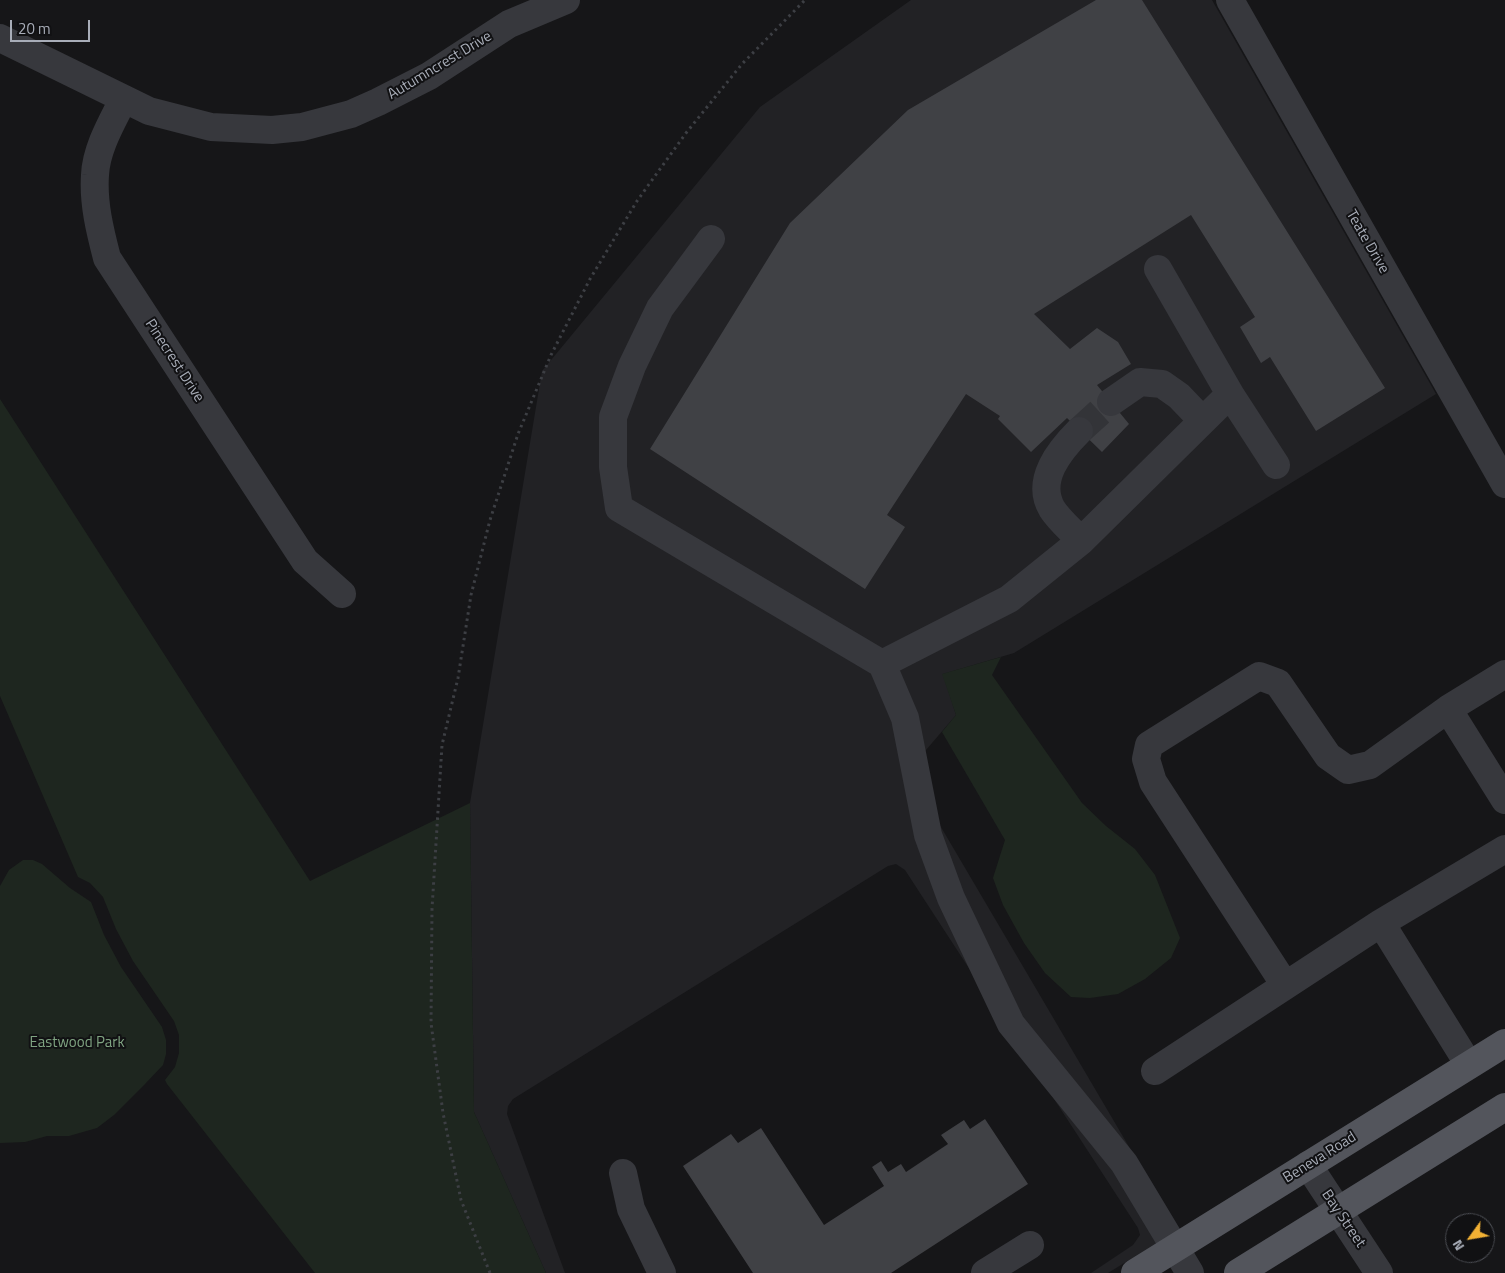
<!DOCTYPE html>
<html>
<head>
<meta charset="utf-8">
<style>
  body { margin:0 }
  #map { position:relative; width:1505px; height:1273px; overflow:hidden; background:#161618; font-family:"Titillium Web",sans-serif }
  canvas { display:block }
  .north { position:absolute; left:1445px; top:1213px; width:50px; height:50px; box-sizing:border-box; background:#111113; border:1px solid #4d4f55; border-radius:50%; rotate:238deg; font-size:14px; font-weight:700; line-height:20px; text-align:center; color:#a8adb8 }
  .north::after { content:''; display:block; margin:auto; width:18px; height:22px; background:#f2b134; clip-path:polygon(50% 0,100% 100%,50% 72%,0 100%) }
  .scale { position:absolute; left:10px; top:20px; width:80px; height:22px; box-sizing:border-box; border:2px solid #a8adb8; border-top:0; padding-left:6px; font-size:15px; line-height:18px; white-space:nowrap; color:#a8adb8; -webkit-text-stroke:4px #111113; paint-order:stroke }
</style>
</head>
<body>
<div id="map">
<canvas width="1505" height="1273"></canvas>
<div class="north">N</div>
<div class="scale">20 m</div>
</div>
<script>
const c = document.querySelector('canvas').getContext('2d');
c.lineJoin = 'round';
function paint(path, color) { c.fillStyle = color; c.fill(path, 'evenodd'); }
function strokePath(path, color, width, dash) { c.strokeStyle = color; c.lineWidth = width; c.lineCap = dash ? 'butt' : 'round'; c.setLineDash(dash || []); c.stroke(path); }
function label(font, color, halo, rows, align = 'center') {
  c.font = font + ' "Titillium Web",sans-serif'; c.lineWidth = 4; c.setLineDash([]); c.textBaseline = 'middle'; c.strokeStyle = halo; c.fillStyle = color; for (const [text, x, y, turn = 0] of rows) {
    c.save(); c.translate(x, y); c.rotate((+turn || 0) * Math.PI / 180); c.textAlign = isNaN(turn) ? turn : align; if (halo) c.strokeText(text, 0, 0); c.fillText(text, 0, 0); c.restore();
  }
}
const built = new Path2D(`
  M 911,0 L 1212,0 L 1436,394 L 1014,653 L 943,674 L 956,715 L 908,771 L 1178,1230 L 1108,1273 L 1091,1273 L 1133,1245 L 1140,1235 L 1138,1228 L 905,870 L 896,864 L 888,866 L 513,1099 L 508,1106 L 507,1114 L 565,1273 L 546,1273 L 474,1112 L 470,803 L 542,371 L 760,107 Z`);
const green = new Path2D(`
  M 0,399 L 310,881 L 470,803 L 474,1112 L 546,1273 L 315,1273 L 167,1084 L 165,1080 L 175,1067 L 179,1053 L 179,1035 L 174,1021 L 133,961 L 116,929 L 103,897 L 90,883 L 78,877 L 0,696 Z
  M 1001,657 L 992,675 L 1082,803 L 1106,826 L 1135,849 L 1155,875 L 1180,938 L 1171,958 L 1145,979 L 1118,994 L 1090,998 L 1071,997 L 1045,973 L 1024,943 L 1003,905 L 993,878 L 1005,840 L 942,732 L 956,715 L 942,674 Z
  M 23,860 L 33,860 L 42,864 L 70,888 L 91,902 L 104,935 L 121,967 L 162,1027 L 166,1040 L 166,1054 L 163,1065 L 145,1084 L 114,1115 L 97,1128 L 69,1136 L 47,1136 L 25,1142 L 0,1143 L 0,886 L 9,870 Z`);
const building = new Path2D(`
  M 1096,0 L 1142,0 L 1385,388 L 1316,431 L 1270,357 L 1261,363 L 1240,327 L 1255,317 L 1191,215 L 1034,314 L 1070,349 L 1097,328 L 1118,342 L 1131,364 L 1097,385 L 1129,424 L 1102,452 L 1067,418 L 1031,452 L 998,419 L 1000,416 L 966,394 L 887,515 L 905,527 L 865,589 L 650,449 L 790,223 L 908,110 Z
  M 985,1119 L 1028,1184 L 891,1273 L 753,1273 L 683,1166 L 731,1134 L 738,1143 L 761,1128 L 824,1225 L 884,1186 L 872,1167 L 881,1161 L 888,1172 L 901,1164 L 906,1172 L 948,1144 L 941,1135 L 964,1120 L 970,1129 Z`);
const minorTunnel = new Path2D(`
  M 1079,431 L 1111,402`);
const path = new Path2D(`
  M 490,1273 L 461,1200 L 443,1113 L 431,1023 L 432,909 L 442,745 L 458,678 L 471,595 L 490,520 L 518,434 L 551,355 L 590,279 L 637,201 L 686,133 L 742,64 L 805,0`);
const minor = new Path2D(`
  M 1230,0 L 1505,484
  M 0,38 L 149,111 L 211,127 L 272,130 L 302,127 L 351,114 L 378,102 L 429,76 L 509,24 L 566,0
  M 123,100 C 112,122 96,149 95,175 C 93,203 100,231 107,258 L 305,561 L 342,594
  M 711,239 L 660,308 L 632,366 L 613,417 L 613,467 L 619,508 L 882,664
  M 1158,269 L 1230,394 L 1081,541 L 1009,599 L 882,664 L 905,718 L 928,835 L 951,898 L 1011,1024 L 1124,1163 L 1190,1273
  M 1230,394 L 1276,465
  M 1111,402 L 1140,382 L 1162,384 L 1179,396 L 1202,420
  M 1079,431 C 1060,450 1035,480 1052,509 C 1059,520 1072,531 1081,541
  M 1448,709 L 1505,674
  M 1381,923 L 1505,849
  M 1285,985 L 1153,782 L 1146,759 L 1149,745 L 1259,676 L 1278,683 L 1328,756 L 1348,770 L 1370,765 L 1448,709 L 1505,800
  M 1155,1071 L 1381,923 L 1469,1065
  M 1308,1165 L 1379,1273
  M 623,1173 L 631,1209 L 662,1273
  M 985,1273 L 1030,1245`);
const major = new Path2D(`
  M 1135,1273 L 1505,1043
  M 1238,1273 L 1505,1107`);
const streetNames = [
  ["Autumncrest Drive",440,66,-31],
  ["Teate Drive",1367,242,60],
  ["Pinecrest Drive",174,361,57],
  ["Beneva Road",1320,1158,-32],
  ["Bay Street",1343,1219,56]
];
const parkNames = [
  ["Eastwood Park",77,1043]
];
paint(built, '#222225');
paint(green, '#1e261f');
paint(building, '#404145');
strokePath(minorTunnel, '#333438', 28, [28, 14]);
strokePath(path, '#3d3f44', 3, [2.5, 4]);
strokePath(minor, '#37383d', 28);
strokePath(major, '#53555c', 28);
label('15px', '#a8adb8', '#111113', streetNames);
label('15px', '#7fa381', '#111113', parkNames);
</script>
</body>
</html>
